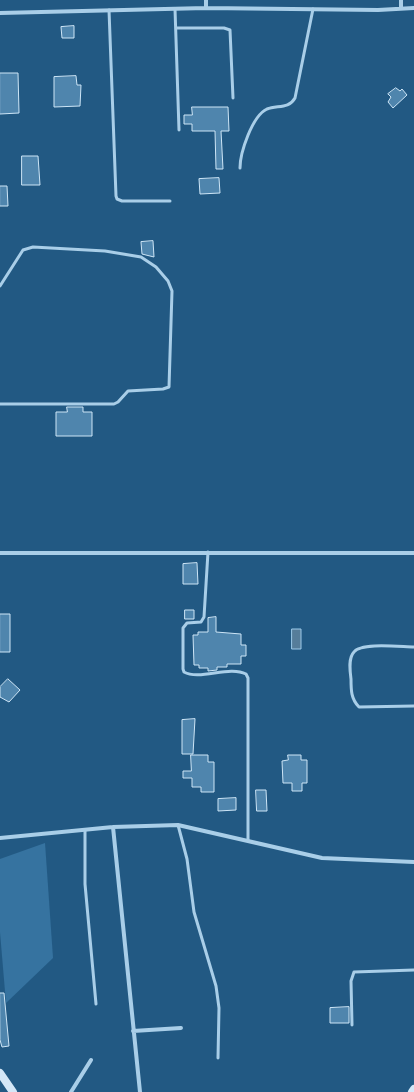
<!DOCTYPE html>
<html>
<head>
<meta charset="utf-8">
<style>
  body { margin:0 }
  canvas { display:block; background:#225983 }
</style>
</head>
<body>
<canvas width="414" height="1092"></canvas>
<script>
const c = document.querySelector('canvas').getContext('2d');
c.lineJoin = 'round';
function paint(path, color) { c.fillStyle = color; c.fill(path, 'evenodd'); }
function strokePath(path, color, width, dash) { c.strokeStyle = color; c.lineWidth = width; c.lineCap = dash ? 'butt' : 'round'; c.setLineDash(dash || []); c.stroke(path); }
const green = new Path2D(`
  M 45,843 L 53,958 L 6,1003 L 0,932 L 0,859 Z`);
const water = new Path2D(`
  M 292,629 L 301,629 L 301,649 L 292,649 Z`);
const building = new Path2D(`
  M 74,26 L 74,38 L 62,38 L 61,27 Z
  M 0,73 L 18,73 L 19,113 L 0,114 Z
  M 76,76 L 77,85 L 81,85 L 80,106 L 54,107 L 54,77 Z
  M 396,88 L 400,91 L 402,89 L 407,95 L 393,108 L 388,102 L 391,97 L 388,94 Z
  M 192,107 L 228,107 L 229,131 L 221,131 L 223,169 L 216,169 L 215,131 L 192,131 L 192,124 L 184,124 L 184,115 L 192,115 Z
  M 22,156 L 38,156 L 40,185 L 22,185 Z
  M 219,178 L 220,193 L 200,194 L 199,179 Z
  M 0,186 L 7,186 L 8,206 L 0,206 Z
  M 153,241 L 154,257 L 142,254 L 141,242 Z
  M 67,407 L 83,407 L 83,412 L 92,412 L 92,436 L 56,436 L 56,412 L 67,412 Z
  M 197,563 L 198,584 L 183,584 L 183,564 Z
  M 185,610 L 194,610 L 194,619 L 185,619 Z
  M 0,614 L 10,614 L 10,652 L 0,652 Z
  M 216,617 L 216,632 L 241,634 L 241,645 L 246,645 L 246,656 L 241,656 L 241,664 L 227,664 L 227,667 L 217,667 L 217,670 L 208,671 L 208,668 L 199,668 L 199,665 L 194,665 L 193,635 L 198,635 L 198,632 L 208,632 L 208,618 Z
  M 8,679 L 20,690 L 9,702 L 0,697 L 0,687 Z
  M 195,719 L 193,754 L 182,754 L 182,720 Z
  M 191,755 L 208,755 L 208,762 L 214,762 L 214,792 L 201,792 L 201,787 L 192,787 L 192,778 L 183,778 L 183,771 L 191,771 Z
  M 288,755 L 301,755 L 301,760 L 307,760 L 307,783 L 302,783 L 302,791 L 292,791 L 292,783 L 283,783 L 282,761 L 288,760 Z
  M 256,790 L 266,790 L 267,811 L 257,811 Z
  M 236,798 L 236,810 L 218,811 L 218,799 Z
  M 0,993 L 4,993 L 9,1046 L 2,1047 L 0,1040 Z
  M 349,1007 L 349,1023 L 330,1023 L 330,1008 Z`);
const lane = new Path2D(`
  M 175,9 L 179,130
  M 109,10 L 116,196 L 117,199 L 122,201 L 170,201
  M 176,28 L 224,28 L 230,30 L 233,98
  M 240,168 C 240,153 252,116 267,109 C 277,105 289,109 295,98 L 313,9
  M 0,286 L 23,250 L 33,247 L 105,251 L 141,257 L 156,267 L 168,281 L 172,291 L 169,387 L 163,389 L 128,391 L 118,402 L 114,404 L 0,404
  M 208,552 L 204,617 L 201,622 L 187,623 L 183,628 L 183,669 L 184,672 C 200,681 229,665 246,674 L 248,678 L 248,840
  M 414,647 C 402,647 361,642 354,652 C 348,658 350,671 351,679 C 351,690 351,699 359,707 L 414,706
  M 178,825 L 187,859 L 194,912 L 216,986 L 219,1008 L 218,1058
  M 85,830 L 85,884 L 96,1004
  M 352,1025 L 351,981 L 354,972 L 414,970`);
const street = new Path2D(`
  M 401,0 L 401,8
  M 206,8 L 206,0
  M 0,13 L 206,8 L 378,10 L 414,8
  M 0,553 L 414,553
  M 113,827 L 140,1092
  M 0,838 L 113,827 L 178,825 L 322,858 L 414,862
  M 133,1031 L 181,1028
  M 71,1092 L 91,1060`);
const secondary = new Path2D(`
  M 0,1073 L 13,1092
  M 412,1092 L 414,1089`);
paint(green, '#3673a0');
paint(water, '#567d9a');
strokePath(water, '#9dcae9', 1);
paint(building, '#4f85ad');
strokePath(building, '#cde5f6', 1);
strokePath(lane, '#a9cee8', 3);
strokePath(street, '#a9cee8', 4);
strokePath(secondary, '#d4e7f7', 8);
</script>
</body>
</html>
